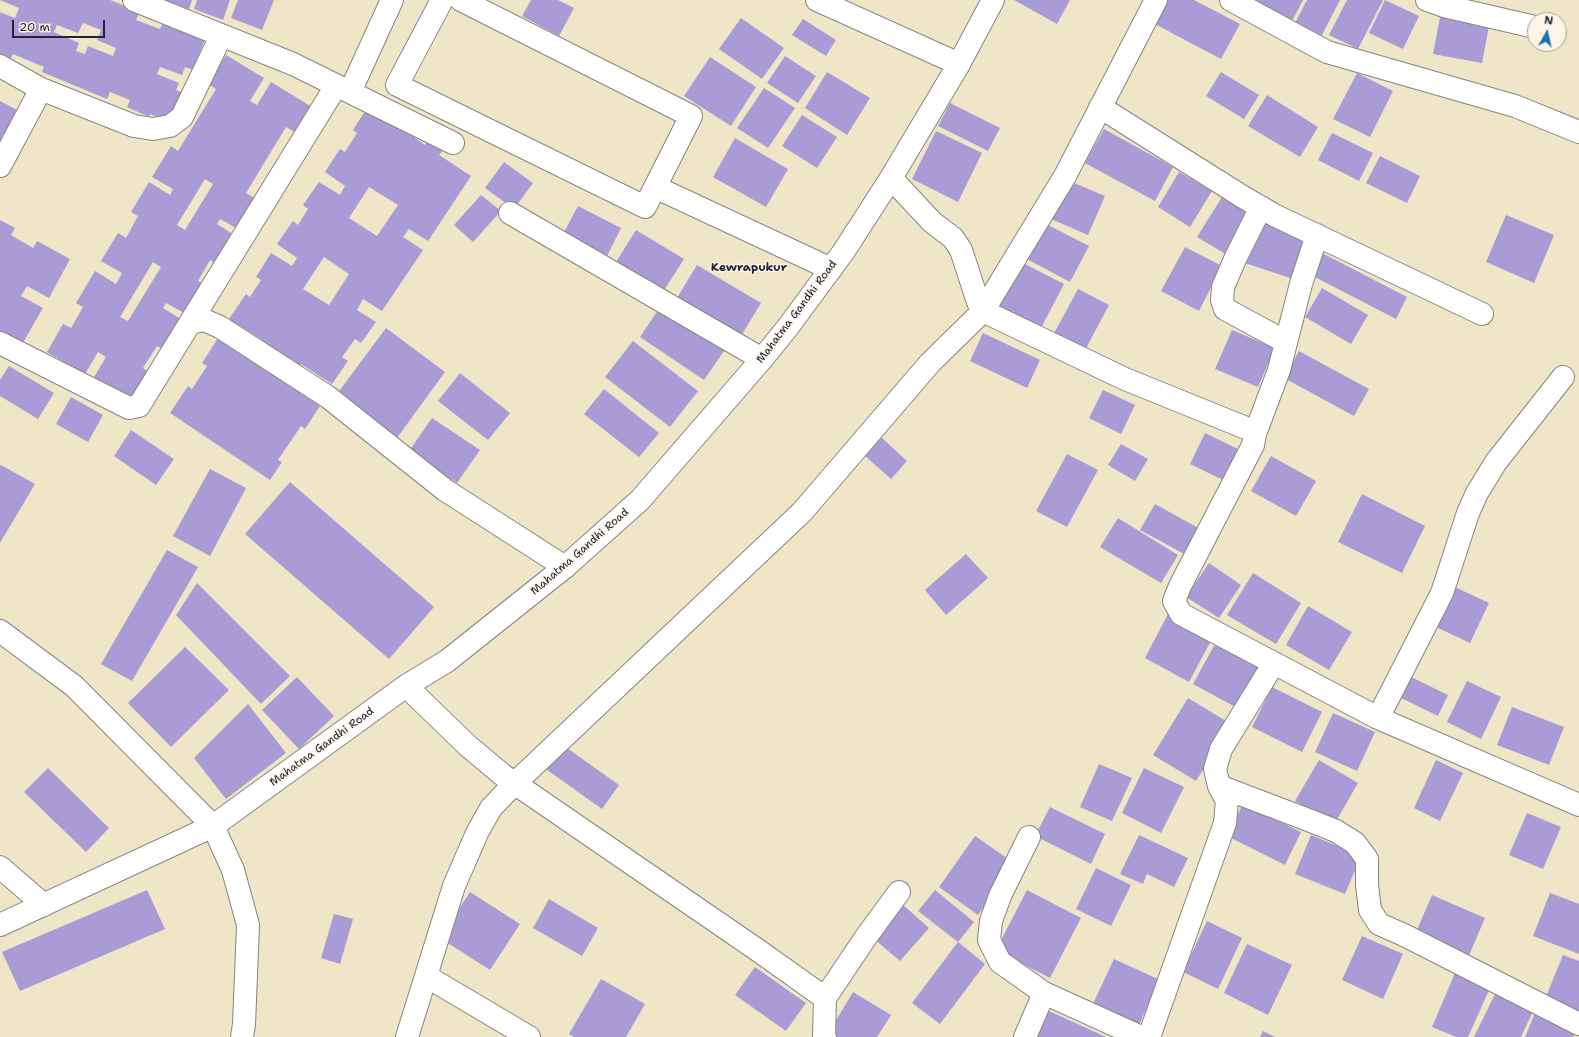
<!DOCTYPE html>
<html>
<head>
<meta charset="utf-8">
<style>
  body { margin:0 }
  #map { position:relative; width:1579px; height:1037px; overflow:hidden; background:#efe5c7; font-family:"Shantell Sans",sans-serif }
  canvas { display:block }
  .north { position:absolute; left:1527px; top:12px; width:40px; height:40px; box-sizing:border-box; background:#fcf5e5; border:1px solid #a5a1a1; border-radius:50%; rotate:8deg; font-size:11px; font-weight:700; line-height:16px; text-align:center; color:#22223b }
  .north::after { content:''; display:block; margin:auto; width:14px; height:18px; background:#1f6fb2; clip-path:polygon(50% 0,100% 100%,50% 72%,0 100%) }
  .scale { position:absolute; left:12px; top:20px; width:93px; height:18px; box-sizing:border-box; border:2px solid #22223b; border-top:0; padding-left:5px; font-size:12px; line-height:14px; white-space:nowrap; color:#22223b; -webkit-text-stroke:3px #fcf5e5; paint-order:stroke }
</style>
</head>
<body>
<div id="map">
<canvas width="1579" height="1037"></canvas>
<div class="north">N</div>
<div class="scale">20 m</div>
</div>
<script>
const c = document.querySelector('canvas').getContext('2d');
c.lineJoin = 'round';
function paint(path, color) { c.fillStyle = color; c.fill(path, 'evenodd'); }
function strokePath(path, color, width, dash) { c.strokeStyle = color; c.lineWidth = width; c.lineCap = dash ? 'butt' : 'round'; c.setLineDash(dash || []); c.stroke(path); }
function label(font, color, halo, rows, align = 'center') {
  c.font = font + ' "Shantell Sans",sans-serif'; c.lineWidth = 3; c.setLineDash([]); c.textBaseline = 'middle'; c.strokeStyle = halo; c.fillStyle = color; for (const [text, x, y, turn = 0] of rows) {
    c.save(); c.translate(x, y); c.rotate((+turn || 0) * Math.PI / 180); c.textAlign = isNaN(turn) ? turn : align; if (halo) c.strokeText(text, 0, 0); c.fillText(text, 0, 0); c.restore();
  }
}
const building = new Path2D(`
  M 0,0 L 110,0 L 140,12 L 136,20 L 160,29 L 163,22 L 205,39 L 193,70 L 185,67 L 182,75 L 160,67 L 157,74 L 179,83 L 176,90 L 183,93 L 171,123 L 150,114 L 149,117 L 127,107 L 130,100 L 110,92 L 107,99 L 42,72 L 44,67 L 13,54 L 9,62 L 0,58 L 0,12 L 15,18 L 19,8 ZM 83,23 L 101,30 L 97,40 L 116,48 L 113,56 L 88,46 L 85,54 L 76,51 L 79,43 L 54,32 L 57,25 L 78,33 Z
  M 164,0 L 192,0 L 189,9 Z
  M 197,0 L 230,0 L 223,20 L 194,9 Z
  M 238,0 L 274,0 L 262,30 L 231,18 Z
  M 531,0 L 558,0 L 574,8 L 559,36 L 522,16 Z
  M 1014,0 L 1070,0 L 1057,24 Z
  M 1161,0 L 1194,0 L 1240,24 L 1221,59 L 1149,21 Z
  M 1253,0 L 1303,0 L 1292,21 Z
  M 1307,0 L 1340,0 L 1321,37 L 1295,23 Z
  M 1347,0 L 1383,0 L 1358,49 L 1329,35 Z
  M 1385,0 L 1419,16 L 1403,49 L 1369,33 Z
  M 1440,17 L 1489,26 L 1482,63 L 1433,54 Z
  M 741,18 L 784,48 L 762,79 L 719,49 Z
  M 803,19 L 836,40 L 826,56 L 792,35 Z
  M 226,55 L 264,78 L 250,101 L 257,105 L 271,82 L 312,107 L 296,133 L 286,127 L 246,193 L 256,199 L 238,229 L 220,219 L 217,224 L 234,235 L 216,264 L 210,260 L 198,281 L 204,284 L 186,314 L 166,303 L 163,308 L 181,319 L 163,349 L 157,346 L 143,368 L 149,372 L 131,402 L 93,379 L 106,357 L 98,352 L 85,374 L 47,352 L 63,324 L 71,328 L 83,307 L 76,303 L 95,271 L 116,284 L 122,273 L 101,261 L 118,233 L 126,238 L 138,216 L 131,212 L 149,182 L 170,195 L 173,189 L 152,177 L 171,146 L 178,151 L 216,89 L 208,84 ZM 205,179 L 213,184 L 185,230 L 177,225 ZM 153,262 L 161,267 L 128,321 L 120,317 Z
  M 785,56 L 816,76 L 798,103 L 767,83 Z
  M 710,57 L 756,87 L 731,126 L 684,96 Z
  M 827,72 L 870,98 L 847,135 L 805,108 Z
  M 1221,72 L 1259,95 L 1244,119 L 1206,96 Z
  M 1357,73 L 1393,91 L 1370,137 L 1333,119 Z
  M 764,88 L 795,108 L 768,148 L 737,128 Z
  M 1267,95 L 1318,127 L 1300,157 L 1248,126 Z
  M 0,101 L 17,110 L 6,130 L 8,131 L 0,146 Z
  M 950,103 L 1000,128 L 988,151 L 938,126 Z
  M 367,108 L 400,129 L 403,124 L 418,134 L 415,138 L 425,145 L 428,140 L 443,150 L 439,155 L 471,176 L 428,241 L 409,229 L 403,237 L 423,250 L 382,311 L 363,299 L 357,310 L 376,322 L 361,343 L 355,339 L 342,357 L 348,361 L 332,384 L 301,364 L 298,369 L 280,357 L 283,354 L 276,349 L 274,353 L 258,343 L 261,339 L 229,319 L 246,294 L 250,297 L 261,280 L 256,277 L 271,253 L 292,266 L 297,258 L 277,244 L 293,221 L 298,225 L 308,209 L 303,205 L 319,182 L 340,195 L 345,186 L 325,172 L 340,149 L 345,152 L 357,133 L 353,130 ZM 369,187 L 398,205 L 377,236 L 349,218 ZM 324,257 L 349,274 L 329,305 L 303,289 Z
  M 802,115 L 837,137 L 817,168 L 782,146 Z
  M 1104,129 L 1173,167 L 1155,201 L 1085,163 Z
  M 936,131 L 982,153 L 958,202 L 912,179 Z
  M 1332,133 L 1373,153 L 1359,181 L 1318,160 Z
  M 735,138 L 788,169 L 766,207 L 713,177 Z
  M 1380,156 L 1420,176 L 1407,203 L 1366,183 Z
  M 504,162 L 533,183 L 514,209 L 485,188 Z
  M 1179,172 L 1212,191 L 1190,227 L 1158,207 Z
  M 1067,180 L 1105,196 L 1088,235 L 1051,219 Z
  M 481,195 L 501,211 L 473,242 L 454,225 Z
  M 1222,197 L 1254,217 L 1229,256 L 1197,237 Z
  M 578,206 L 621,228 L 607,256 L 563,234 Z
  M 1506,215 L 1554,235 L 1534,283 L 1486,262 Z
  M 1260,219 L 1308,235 L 1293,279 L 1245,263 Z
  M 0,220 L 15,228 L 11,235 L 33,248 L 37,241 L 70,259 L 49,298 L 27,286 L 21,296 L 43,308 L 20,348 L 0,337 Z
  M 1044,223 L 1089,246 L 1070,282 L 1025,258 Z
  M 636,230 L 684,259 L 663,292 L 616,262 Z
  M 1185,247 L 1222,266 L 1199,311 L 1161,291 Z
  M 1322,253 L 1407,297 L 1396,319 L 1311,275 Z
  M 1019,261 L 1064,284 L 1041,328 L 996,305 Z
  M 697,265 L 761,303 L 741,336 L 677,298 Z
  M 1322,288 L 1368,315 L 1351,344 L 1305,317 Z
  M 1078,289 L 1109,305 L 1083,354 L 1052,337 Z
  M 662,304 L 726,348 L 704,380 L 640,337 Z
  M 386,328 L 445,372 L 394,442 L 334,398 Z
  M 1232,330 L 1275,348 L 1258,387 L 1215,369 Z
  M 983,333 L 1040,360 L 1027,388 L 970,361 Z
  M 218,338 L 250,360 L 253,356 L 266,364 L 263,369 L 271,374 L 274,369 L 288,384 L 320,406 L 305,429 L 301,426 L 278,460 L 282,462 L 270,480 L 170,413 L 188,386 L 192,389 L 207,366 L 202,363 Z
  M 633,341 L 698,391 L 670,427 L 605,377 Z
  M 1299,351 L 1369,389 L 1354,416 L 1284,378 Z
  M 9,366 L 54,393 L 38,419 L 0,396 L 0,380 Z
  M 460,373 L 510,413 L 488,440 L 438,401 Z
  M 604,389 L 659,433 L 639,457 L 584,414 Z
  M 1103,390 L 1135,405 L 1121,434 L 1089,418 Z
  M 71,397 L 103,415 L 88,442 L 56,424 Z
  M 432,418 L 480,450 L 457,483 L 409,451 Z
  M 131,430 L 174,459 L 156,485 L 114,456 Z
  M 1205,433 L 1240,450 L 1225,481 L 1190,464 Z
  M 881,437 L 907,461 L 891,479 L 864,455 Z
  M 1121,444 L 1148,459 L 1135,481 L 1108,465 Z
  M 1067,454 L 1098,470 L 1067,527 L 1036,511 Z
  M 1271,456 L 1316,481 L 1296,516 L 1251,491 Z
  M 1,465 L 35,484 L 0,543 L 0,466 Z
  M 210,469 L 246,488 L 210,556 L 173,536 Z
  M 290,482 L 434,607 L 389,659 L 245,534 Z
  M 1362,494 L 1425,526 L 1402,573 L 1338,542 Z
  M 1155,504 L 1200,529 L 1186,555 L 1140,530 Z
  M 1118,518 L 1178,555 L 1161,583 L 1100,547 Z
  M 167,550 L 198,567 L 132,681 L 101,664 Z
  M 966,554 L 988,578 L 946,615 L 925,590 Z
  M 1209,563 L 1241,585 L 1219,618 L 1186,597 Z
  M 1253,573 L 1301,603 L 1276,644 L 1227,615 Z
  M 197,583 L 290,676 L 261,704 L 176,615 Z
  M 1455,587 L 1489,603 L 1470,643 L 1436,627 Z
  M 1308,606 L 1352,632 L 1329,670 L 1286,645 Z
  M 1168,614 L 1213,637 L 1189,682 L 1145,658 Z
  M 1215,644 L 1262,669 L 1239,709 L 1193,684 Z
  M 185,647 L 229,690 L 171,747 L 128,703 Z
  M 1403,673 L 1448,695 L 1438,716 L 1393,694 Z
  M 297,677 L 334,716 L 299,749 L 262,710 Z
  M 1467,681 L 1501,697 L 1481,739 L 1447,722 Z
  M 1272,687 L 1322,712 L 1302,752 L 1252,727 Z
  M 1188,698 L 1231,724 L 1196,781 L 1153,755 Z
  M 248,704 L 286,753 L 226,799 L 194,758 Z
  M 1512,707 L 1564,727 L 1549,765 L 1497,745 Z
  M 1333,713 L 1375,732 L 1357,771 L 1315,752 Z
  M 560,743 L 619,785 L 602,809 L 543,767 Z
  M 1319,760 L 1358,783 L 1335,823 L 1295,801 Z
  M 1436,760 L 1463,773 L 1440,821 L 1414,808 Z
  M 1099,764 L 1132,778 L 1112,821 L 1080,807 Z
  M 48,768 L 109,828 L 86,852 L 24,792 Z
  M 1144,768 L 1184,787 L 1161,833 L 1122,813 Z
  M 1243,804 L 1301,832 L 1285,865 L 1227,836 Z
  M 1050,807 L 1105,834 L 1091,864 L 1035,836 Z
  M 1527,813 L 1561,827 L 1543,869 L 1509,855 Z
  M 1139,835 L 1188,858 L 1174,887 L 1147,874 L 1143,884 L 1120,874 Z
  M 1311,835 L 1361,856 L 1345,894 L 1295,874 Z
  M 975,836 L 1014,863 L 978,915 L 939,887 Z
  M 1096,868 L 1131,885 L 1111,926 L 1076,909 Z
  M 147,890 L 165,929 L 20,991 L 2,952 Z
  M 935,890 L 974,922 L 958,942 L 918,911 Z
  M 1027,890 L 1081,918 L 1050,978 L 996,950 Z
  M 470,892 L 520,924 L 490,970 L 440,938 Z
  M 1550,893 L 1579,904 L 1579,954 L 1533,936 Z
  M 1432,895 L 1485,918 L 1467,960 L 1414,937 Z
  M 549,899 L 598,928 L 582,956 L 533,928 Z
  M 903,905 L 929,928 L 900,961 L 874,939 Z
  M 334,914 L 353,919 L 340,964 L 321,958 Z
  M 1207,921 L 1242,938 L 1218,989 L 1183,972 Z
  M 1362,936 L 1403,954 L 1383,999 L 1342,980 Z
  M 958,942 L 985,964 L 940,1024 L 912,1003 Z
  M 1247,944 L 1292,965 L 1268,1015 L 1224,993 Z
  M 1563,955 L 1579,961 L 1579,1013 L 1545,999 Z
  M 1114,959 L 1160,980 L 1137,1029 L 1091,1008 Z
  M 755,967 L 806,1003 L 786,1031 L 735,995 Z
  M 1455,973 L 1490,988 L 1468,1037 L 1456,1037 L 1432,1027 Z
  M 601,979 L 645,1004 L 626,1037 L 574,1037 L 569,1034 Z
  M 1497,990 L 1534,1009 L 1521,1037 L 1474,1037 Z
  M 853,992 L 891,1015 L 877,1037 L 837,1037 L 829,1032 Z
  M 1047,1010 L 1106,1037 L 1035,1037 Z
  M 1535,1013 L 1576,1030 L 1573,1037 L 1525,1037 Z
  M 1263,1031 L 1275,1037 L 1260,1037 Z`);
const minor = new Path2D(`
  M 134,0 L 293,64 L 453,143
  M 442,0 L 397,85 L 645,207 L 691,116 L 461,0
  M 817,0 L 959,64
  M 1231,0 L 1327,52 L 1515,106 L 1579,132
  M 1427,0 L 1444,6 L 1535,27
  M 0,66 L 41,89 L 134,126 L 153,129 L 170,126 L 182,117 L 221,36
  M 350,92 L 392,0
  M 1100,107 L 1243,197 L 1274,215 L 1482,314
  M 0,166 L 41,89
  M 891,178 L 932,222 L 953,238 L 961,250 L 978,302 L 983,311 L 1125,379 L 1251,430 L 1255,434 L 1253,445 L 1180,586 L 1174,601 L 1181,614 L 1378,718 L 1579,805
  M 655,187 L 831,269
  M 1261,207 L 1236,257 L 1223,287 L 1222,300 L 1225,309 L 1286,342
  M 510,213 L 762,359
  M 190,323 L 336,86
  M 0,343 L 129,408 L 139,406 L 190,323 L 204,320 L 220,327 L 328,397 L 445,490 L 565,567
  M 1255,434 L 1279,370 L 1301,284 L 1317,235
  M 0,631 L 74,686 L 213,826
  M 406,686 L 468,746 L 504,776 L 759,951 L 825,998
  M 1378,718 L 1442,593 L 1468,513 L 1477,493 L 1496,462 L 1563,377
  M 1219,786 L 1311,821 L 1336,831 L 1355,843 L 1367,859 L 1367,885 L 1370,910 L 1379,924 L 1404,935 L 1579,1024
  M 1029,837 L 1000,896 L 991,921 L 989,940 L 1000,962 L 1044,993 L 1141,1037
  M 0,867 L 44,905
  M 426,976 L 529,1037
  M 407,1037 L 454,886 L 477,833 L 491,808 L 514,784 L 802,512 L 930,363 L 983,311 L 1065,176 L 1156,0
  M 825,1037 L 824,1036 L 825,998 L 866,937 L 899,892
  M 1025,1037 L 1044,993
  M 1149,1037 L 1225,823 L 1227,801 L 1219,786 L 1215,769 L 1221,749 L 1274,663`);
const major = new Path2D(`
  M 213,826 L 233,870 L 248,925 L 244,1024 L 242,1037
  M 0,925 L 213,826 L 406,686 L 447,661 L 565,567 L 640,500 L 762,359 L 788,327 L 844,251 L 891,178 L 959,64 L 993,0`);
const streetNames = [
  ["Mahatma Gandhi Road",797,312,-53],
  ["Mahatma Gandhi Road",580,552,-41],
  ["Mahatma Gandhi Road",322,747,-36]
];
const neighbourhoodNames = [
  ["Kewrapukur",749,268]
];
paint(building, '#a99cd6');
strokePath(minor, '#888481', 24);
strokePath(major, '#888481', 24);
strokePath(minor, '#fff', 22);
strokePath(major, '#fff', 22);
label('11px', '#22223b', '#fcf5e5', streetNames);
label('bold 12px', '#22223b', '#fcf5e5', neighbourhoodNames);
</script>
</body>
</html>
